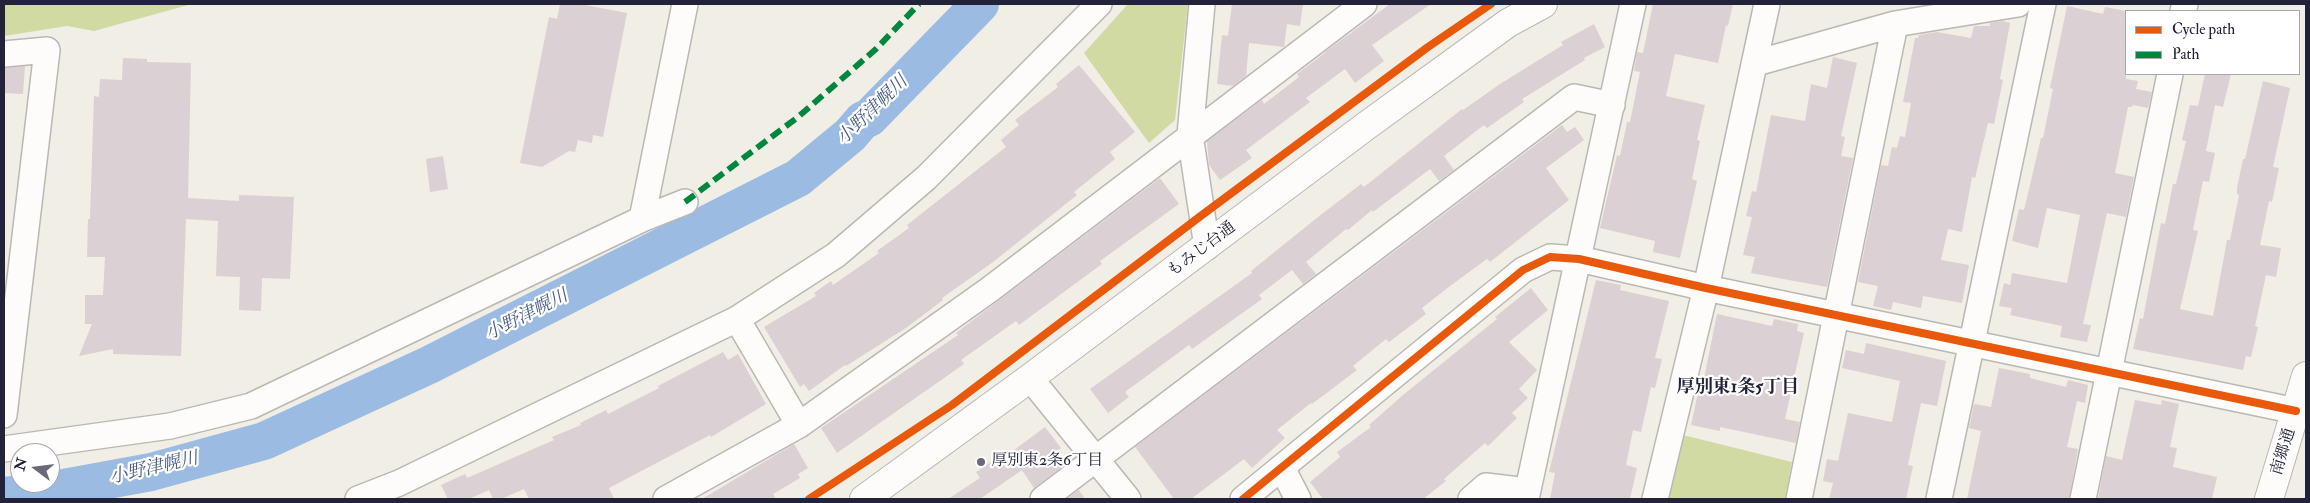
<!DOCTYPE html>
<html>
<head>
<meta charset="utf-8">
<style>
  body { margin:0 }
  #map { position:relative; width:2310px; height:503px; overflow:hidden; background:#f1eee6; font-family:"IM FELL Double Pica",serif }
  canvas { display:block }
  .frame { position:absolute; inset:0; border:5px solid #22223b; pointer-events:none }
  .legend { position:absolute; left:2125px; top:10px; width:175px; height:65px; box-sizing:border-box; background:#fff; border:1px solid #a7a7b1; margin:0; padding:6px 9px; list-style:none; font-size:15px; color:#22223b }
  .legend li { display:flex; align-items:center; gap:10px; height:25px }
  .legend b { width:25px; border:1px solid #a7a7b1 }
  .north { position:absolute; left:10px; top:443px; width:50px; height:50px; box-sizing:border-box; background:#fff; border:1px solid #a7a7b1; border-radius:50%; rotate:285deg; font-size:14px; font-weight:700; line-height:20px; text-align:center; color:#22223b }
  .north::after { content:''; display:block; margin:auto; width:18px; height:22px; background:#6a6977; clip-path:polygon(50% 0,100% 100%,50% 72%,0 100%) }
</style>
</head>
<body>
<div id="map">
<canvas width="2310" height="503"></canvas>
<div class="frame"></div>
<ul class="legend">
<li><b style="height:6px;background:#e8590c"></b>Cycle path</li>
<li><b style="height:6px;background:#00873e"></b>Path</li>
</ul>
<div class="north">N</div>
</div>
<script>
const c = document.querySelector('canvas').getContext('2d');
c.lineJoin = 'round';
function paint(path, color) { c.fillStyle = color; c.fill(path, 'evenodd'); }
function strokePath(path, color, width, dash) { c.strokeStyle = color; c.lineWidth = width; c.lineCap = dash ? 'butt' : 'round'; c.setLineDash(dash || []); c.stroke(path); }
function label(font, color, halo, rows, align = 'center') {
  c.font = font + ' "IM FELL Double Pica","Noto Serif JP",serif'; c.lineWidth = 4.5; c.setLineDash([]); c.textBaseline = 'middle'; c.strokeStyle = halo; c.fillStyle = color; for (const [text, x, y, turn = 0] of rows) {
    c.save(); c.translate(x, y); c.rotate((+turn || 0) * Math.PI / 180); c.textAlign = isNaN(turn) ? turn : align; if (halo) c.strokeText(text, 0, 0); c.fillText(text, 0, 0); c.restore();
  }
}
const green = new Path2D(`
  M 4,4 L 192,4 L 94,31 L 67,26 L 4,36 Z
  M 1128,4 L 1188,4 L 1175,120 L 1149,143 L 1084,53 Z
  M 1679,434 L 1792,462 L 1785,499 L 1664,499 Z`);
const river = new Path2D(`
  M 4,496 L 42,492 L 151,472 L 264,441 L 429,365 L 798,178 L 850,135 L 863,120 L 869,118 L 980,4`);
const building = new Path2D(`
  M 560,4 L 580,4 L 627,13 L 603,137 L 593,135 L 592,143 L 578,140 L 575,152 L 569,151 L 542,167 L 520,163 L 549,17 L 557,19 Z
  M 1232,4 L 1303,4 L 1300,26 L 1287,24 L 1284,47 L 1249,43 L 1246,76 L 1233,86 L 1217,84 L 1222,35 L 1228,36 Z
  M 1390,4 L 1431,4 L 1372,45 L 1384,61 L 1355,83 L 1345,69 L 1306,98 L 1310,102 L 1246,150 L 1252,158 L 1220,180 L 1209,165 L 1207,141 L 1262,100 L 1264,104 L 1299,77 L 1297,74 L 1326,52 L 1325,52 Z
  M 1653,4 L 1733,4 L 1728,26 L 1726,25 L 1718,63 L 1675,54 L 1666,96 L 1705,105 L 1697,140 L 1700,141 L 1692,179 L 1697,181 L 1680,258 L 1653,252 L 1655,241 L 1600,228 L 1617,155 L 1620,156 L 1627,122 L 1630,122 L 1640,72 L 1634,71 L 1637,52 L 1643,53 Z
  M 2067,6 L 2103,14 L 2105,7 L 2126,11 L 2126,79 L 2138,81 L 2136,89 L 2152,92 L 2148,108 L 2133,105 L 2132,107 L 2128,107 L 2115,173 L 2134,177 L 2126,217 L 2107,213 L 2083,324 L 2091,325 L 2087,342 L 2060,337 L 2062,326 L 2010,315 L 2012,308 L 1999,306 L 2004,283 L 2010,285 L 2012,273 L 2067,283 L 2080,215 L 2047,208 L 2038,248 L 2012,241 L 2019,209 L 2024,210 L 2041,138 L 2043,138 L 2053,89 L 2050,88 Z
  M 2002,21 L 2010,23 L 2000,79 L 2003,80 L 1994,124 L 1988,123 L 1975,178 L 1972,177 L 1962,232 L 1948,229 L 1941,260 L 1969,265 L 1962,303 L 1923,296 L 1921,308 L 1893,302 L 1891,310 L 1873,306 L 1878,286 L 1858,282 L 1881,165 L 1888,166 L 1892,147 L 1897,148 L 1900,136 L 1905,137 L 1911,103 L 1903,102 L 1915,38 L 1918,38 L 1919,35 L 1937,32 L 1971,38 L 1974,26 L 1990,26 L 1990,23 Z
  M 1594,24 L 1605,47 L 1584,58 L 1585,60 L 1522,99 L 1524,102 L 1487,128 L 1484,125 L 1444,156 L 1454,170 L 1439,181 L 1430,169 L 1373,212 L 1372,210 L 1348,230 L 1346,229 L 1306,262 L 1316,274 L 1303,284 L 1292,270 L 1259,295 L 1262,299 L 1192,349 L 1189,345 L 1125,392 L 1129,397 L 1108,413 L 1090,389 L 1252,273 L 1251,271 L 1318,217 L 1361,184 L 1364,187 L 1462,109 L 1463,110 L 1500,84 L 1563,45 L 1561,42 Z
  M 1833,57 L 1857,63 L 1841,136 L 1845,137 L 1841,156 L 1853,158 L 1827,287 L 1751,273 L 1755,257 L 1743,255 L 1752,217 L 1746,216 L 1752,191 L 1756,192 L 1771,115 L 1805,121 L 1811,84 L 1827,88 Z
  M 123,58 L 147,59 L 147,62 L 191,63 L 188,198 L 239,201 L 239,195 L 294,197 L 290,279 L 262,278 L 261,311 L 239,310 L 240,277 L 216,276 L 218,221 L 186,219 L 181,356 L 113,354 L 113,349 L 79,356 L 92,324 L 85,324 L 85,295 L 103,295 L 105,257 L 87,257 L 88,219 L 90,219 L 94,96 L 99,97 L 100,79 L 122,80 Z
  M 1079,65 L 1135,132 L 1110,152 L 1115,159 L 1074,192 L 1077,195 L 993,262 L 942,298 L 943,300 L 906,328 L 846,366 L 845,365 L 809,391 L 804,384 L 800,387 L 764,327 L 816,296 L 814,293 L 831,281 L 833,285 L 879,253 L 877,251 L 909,228 L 907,225 L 1006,147 L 1001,140 L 1019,125 L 1015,120 L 1058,87 L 1056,84 Z
  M 25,66 L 23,94 L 4,93 L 4,68 Z
  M 2205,74 L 2231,74 L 2223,107 L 2215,105 L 2206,151 L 2215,153 L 2209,182 L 2203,181 L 2193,230 L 2198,231 L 2180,309 L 2213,316 L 2227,240 L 2230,240 L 2239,195 L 2237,194 L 2237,188 L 2243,159 L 2245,159 L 2263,81 L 2290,88 L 2273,167 L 2279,168 L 2272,202 L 2269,201 L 2260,245 L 2281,248 L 2276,277 L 2266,275 L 2255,326 L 2258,327 L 2251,357 L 2246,356 L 2243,370 L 2133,349 L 2140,318 L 2143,319 L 2161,223 L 2165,224 L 2173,184 L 2176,184 L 2186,141 L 2182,140 L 2190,105 L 2198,106 Z
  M 1562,125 L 1567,132 L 1575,127 L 1584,140 L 1546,168 L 1569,200 L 1490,262 L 1487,259 L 1450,286 L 1422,308 L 1426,314 L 1389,342 L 1386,339 L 1353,366 L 1357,370 L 1312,404 L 1311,403 L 1277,430 L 1285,438 L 1252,468 L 1244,459 L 1191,499 L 1174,499 L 1135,447 Z
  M 443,156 L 448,189 L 430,192 L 426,159 Z
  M 1160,178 L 1179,204 L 1100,261 L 1102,264 L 1019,325 L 1016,321 L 961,360 L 964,364 L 837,453 L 821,428 L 958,335 L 956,333 Z
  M 1596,280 L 1621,285 L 1620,290 L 1669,301 L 1655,358 L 1662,359 L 1655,388 L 1651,387 L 1641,432 L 1633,430 L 1626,465 L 1637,468 L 1630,499 L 1550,499 L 1555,473 L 1549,472 Z
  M 1531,288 L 1548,310 L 1509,342 L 1537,370 L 1519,389 L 1528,398 L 1512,413 L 1517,418 L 1488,446 L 1485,443 L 1444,479 L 1446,481 L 1423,499 L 1323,499 L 1310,482 L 1340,457 L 1337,452 L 1371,427 L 1369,425 L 1403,395 L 1497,319 L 1495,317 Z
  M 1717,314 L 1772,326 L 1774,319 L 1798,324 L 1797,331 L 1804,333 L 1785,419 L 1800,422 L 1796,443 L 1720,427 L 1720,431 L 1691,425 L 1698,393 L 1701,393 Z
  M 1866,343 L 1946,361 L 1937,406 L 1921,403 L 1908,465 L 1913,466 L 1906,499 L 1829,499 L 1833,483 L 1823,481 L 1827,459 L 1838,461 L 1848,413 L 1892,422 L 1900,381 L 1842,368 L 1846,350 L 1864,354 Z
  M 723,352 L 728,360 L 738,354 L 766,404 L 711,437 L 710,435 L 609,488 L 614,499 L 529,499 L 524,489 L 501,499 L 493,499 L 489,490 L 469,499 L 448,499 L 441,485 L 465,474 L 467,478 L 554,440 L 552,437 L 581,425 L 580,423 L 606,410 L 608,414 L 659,388 L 658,386 Z
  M 1999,368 L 2030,374 L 2030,378 L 2066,387 L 2068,380 L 2088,385 L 2085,403 L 2077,401 L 2067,447 L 2078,449 L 2069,499 L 1967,499 L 1981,431 L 1969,428 L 1974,404 L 1991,407 Z
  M 2135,400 L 2161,405 L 2162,400 L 2179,404 L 2170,447 L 2177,448 L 2173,467 L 2217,477 L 2212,499 L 2098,499 L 2106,456 L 2122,460 Z
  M 1045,427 L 1061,448 L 1057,451 L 1067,463 L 1034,488 L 1022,470 L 980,499 L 948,499 L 980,478 L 976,472 L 1004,453 L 1006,456 Z
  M 794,444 L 808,468 L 798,474 L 800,478 L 773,494 L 776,499 L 702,499 Z
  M 1079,490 L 1085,499 L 1066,499 Z`);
const street = new Path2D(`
  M 1202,4 L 1190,135 L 1207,247
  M 2183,11 L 2185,4
  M 4,54 L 47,50 L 4,415
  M 1756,63 L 1895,24 L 2018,4
  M 642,219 L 685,4
  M 737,319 L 799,425
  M 1030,378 L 1128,499
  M 4,449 L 170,426 L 251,406 L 642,219 L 685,202
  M 1282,468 L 1298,499
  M 358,499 L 399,483 L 737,319 L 836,255 L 926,178 L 1099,4
  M 666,499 L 799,425 L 989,290 L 1364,4
  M 1043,499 L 1574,97 L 1612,105
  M 1243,499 L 1523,270 L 1550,257 L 1579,259 L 1706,288 L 2296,411
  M 1471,499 L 1486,486 L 1527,491
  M 1526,499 L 1633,4
  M 1655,499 L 1706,288 L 1767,4
  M 1799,499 L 1895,24
  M 1939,499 L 2043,4
  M 2083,499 L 2170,74`);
const secondary = new Path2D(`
  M 864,499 L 1030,378 L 1366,126 L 1508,23 L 1543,4
  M 2269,499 L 2306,376`);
const quiet = new Path2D(`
  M 685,202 L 798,117 L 876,49 L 919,4`);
const cycleway = new Path2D(`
  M 809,499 L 952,405 L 1202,215 L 1428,47 L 1491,4
  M 1243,499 L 1523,270 L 1550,257 L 1579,259 L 1706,288 L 2296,411`);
const markers = [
  [981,462,5,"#6a6977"]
];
const streetNames = [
  ["もみじ台通",1202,250,-37],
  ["南郷通",2284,452,-73]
];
const poiNames = [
  ["厚別東2条6丁目",991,462]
];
const waterNames = [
  ["小野津幌川",873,111,-44],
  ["小野津幌川",527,316,-27],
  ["小野津幌川",154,469,-13]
];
const neighbourhoodNames = [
  ["厚別東1条5丁目",1738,388]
];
paint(green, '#d2daa3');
strokePath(river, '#9cbbe2', 38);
paint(building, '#dbd0d3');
strokePath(street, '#b9b8b5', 28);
strokePath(secondary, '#b9b8b5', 30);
strokePath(street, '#fdfcfb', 25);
strokePath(secondary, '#fdfcfb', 28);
strokePath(quiet, '#00873e', 6, [12, 6]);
strokePath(cycleway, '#e8590c', 8);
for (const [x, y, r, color] of markers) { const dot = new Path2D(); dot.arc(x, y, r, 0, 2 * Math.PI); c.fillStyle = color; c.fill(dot); strokePath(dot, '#fff', 2); }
label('16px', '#22223b', '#fff', streetNames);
label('16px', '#22223b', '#fff', poiNames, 'left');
label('italic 18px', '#485d85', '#fff', waterNames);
label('bold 18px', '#22223b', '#fff', neighbourhoodNames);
</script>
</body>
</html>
